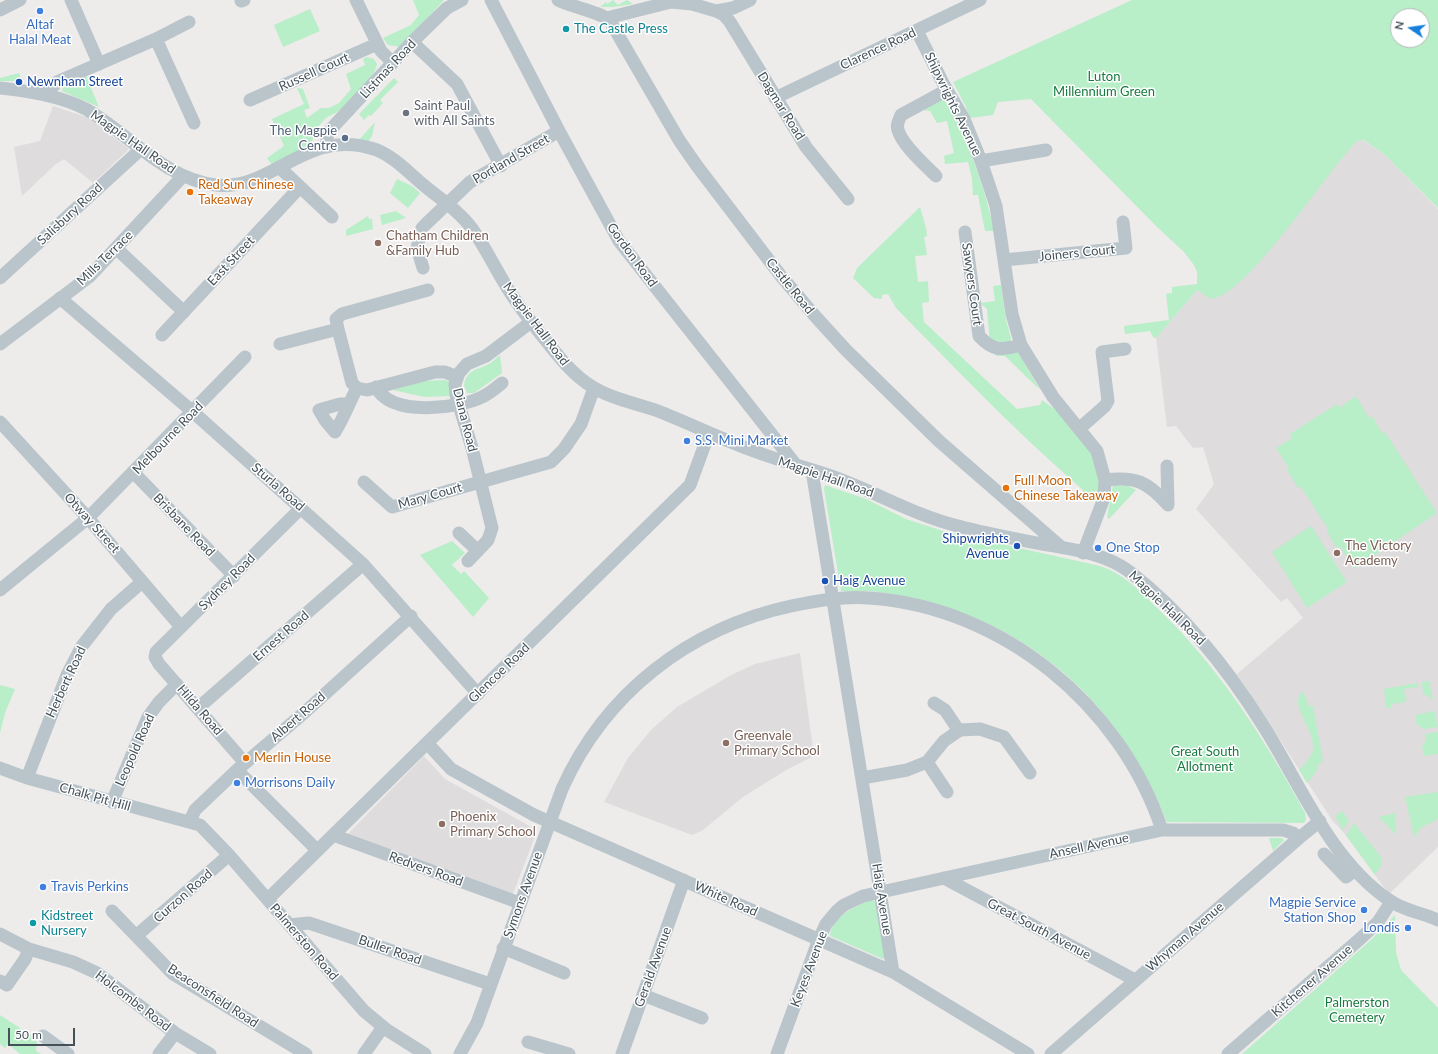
<!DOCTYPE html>
<html>
<head>
<meta charset="utf-8">
<style>
  body { margin:0 }
  #map { position:relative; width:1438px; height:1054px; overflow:hidden; background:#eeebeb; font-family:Lato,sans-serif }
  canvas { display:block }
  .north { position:absolute; left:1390px; top:8px; width:40px; height:40px; box-sizing:border-box; background:#fff; border:1px solid #b4b9bd; border-radius:50%; rotate:283deg; font-size:11px; font-weight:700; line-height:16px; text-align:center; color:#445159 }
  .north::after { content:''; display:block; margin:auto; width:14px; height:18px; background:#1880db; clip-path:polygon(50% 0,100% 100%,50% 72%,0 100%) }
  .scale { position:absolute; left:8px; top:1028px; width:67px; height:18px; box-sizing:border-box; border:2px solid #445159; border-top:0; padding-left:5px; font-size:12px; line-height:14px; white-space:nowrap; color:#445159; -webkit-text-stroke:3px #fff; paint-order:stroke }
</style>
</head>
<body>
<div id="map">
<canvas width="1438" height="1054"></canvas>
<div class="north">N</div>
<div class="scale">50 m</div>
</div>
<script>
const c = document.querySelector('canvas').getContext('2d');
c.lineJoin = 'round';
function paint(path, color) { c.fillStyle = color; c.fill(path, 'evenodd'); }
function strokePath(path, color, width, dash) { c.strokeStyle = color; c.lineWidth = width; c.lineCap = dash ? 'butt' : 'round'; c.setLineDash(dash || []); c.stroke(path); }
function label(font, color, halo, rows, align = 'center') {
  c.font = font + ' Lato,sans-serif'; c.lineWidth = 3; c.setLineDash([]); c.textBaseline = 'middle'; c.strokeStyle = halo; c.fillStyle = color; for (const [text, x, y, turn = 0] of rows) {
    c.save(); c.translate(x, y); c.rotate((+turn || 0) * Math.PI / 180); c.textAlign = isNaN(turn) ? turn : align; if (halo) c.strokeText(text, 0, 0); c.fillText(text, 0, 0); c.restore();
  }
}
const education = new Path2D(`
  M 53,106 L 89,118 L 129,149 L 93,183 L 64,159 L 56,164 L 22,196 L 14,147 L 40,141 Z
  M 1363,140 L 1385,155 L 1438,209 L 1438,847 L 1389,894 L 1344,833 L 1332,820 L 1237,674 L 1303,618 L 1287,598 L 1281,602 L 1196,509 L 1214,484 L 1203,447 L 1193,448 L 1176,426 L 1167,427 L 1156,338 L 1197,290 L 1357,141 Z
  M 800,653 L 814,756 L 788,769 L 743,797 L 703,830 L 692,835 L 604,802 L 628,758 L 651,730 L 677,707 L 731,675 L 755,664 Z
  M 424,756 L 445,779 L 535,829 L 536,834 L 512,896 L 347,835 Z`);
const green = new Path2D(`
  M 413,0 L 444,0 L 401,47 L 388,45 L 383,38 L 411,25 L 419,15 Z
  M 613,0 L 618,5 L 627,0 L 633,4 L 613,7 L 600,7 L 606,2 L 607,4 Z
  M 1132,0 L 1438,0 L 1438,208 L 1385,155 L 1364,140 L 1357,141 C 1328,170 1247,296 1211,299 L 1197,290 L 1156,338 L 1153,337 L 1150,331 L 1125,334 L 1124,326 L 1169,320 L 1166,294 L 1172,293 L 1172,287 L 1197,284 L 1197,272 L 1194,265 L 1184,252 L 1157,227 L 1031,99 L 998,102 L 993,115 L 969,118 L 966,107 L 953,82 ZM 1398,16 L 1422,16 L 1422,40 L 1398,40 Z
  M 310,9 L 320,31 L 283,47 L 274,25 Z
  M 367,57 L 374,59 L 377,64 C 372,84 353,100 337,112 C 333,115 327,116 324,120 C 316,128 314,137 309,147 L 272,165 L 267,158 L 284,146 L 272,119 L 304,104 L 297,88 L 303,89 L 310,108 L 304,110 L 307,118 L 321,108 L 329,108 L 339,103 L 351,89 L 346,74 L 365,65 L 363,59 Z
  M 19,73 L 22,81 L 0,81 L 0,78 Z
  M 86,76 L 99,107 L 62,91 L 63,87 Z
  M 394,78 L 398,82 L 380,100 L 383,103 L 371,116 L 369,115 L 364,120 L 359,114 Z
  M 944,98 C 968,141 984,183 994,231 L 985,231 L 978,195 L 973,195 L 972,178 L 968,162 L 945,164 L 944,156 L 954,153 L 947,121 L 937,123 L 930,111 L 922,110 Z
  M 375,122 L 372,136 L 368,142 L 358,141 Z
  M 397,179 L 412,186 L 420,193 L 408,208 L 390,193 Z
  M 920,207 L 926,228 L 927,236 L 924,237 L 927,255 L 915,256 L 918,282 L 928,281 L 929,302 L 922,303 L 924,322 L 1017,409 L 1040,405 L 1042,400 L 1056,410 L 1094,454 L 1101,493 L 1096,501 L 1091,502 L 1079,495 L 1083,490 C 1017,433 957,370 896,308 L 888,294 L 882,295 L 882,299 L 874,298 L 853,278 L 857,268 Z
  M 396,211 L 406,218 L 382,225 L 380,215 Z
  M 368,216 L 369,219 L 372,219 L 373,229 L 346,236 L 346,230 Z
  M 1001,285 L 1006,320 L 1011,338 L 1010,344 L 990,344 L 987,309 L 980,303 L 995,301 L 993,286 Z
  M 991,352 L 1018,352 L 1040,390 L 1005,356 L 997,356 Z
  M 500,355 L 502,373 L 474,393 L 467,393 L 464,385 C 467,370 476,370 487,365 C 492,363 496,358 500,355 Z
  M 445,380 L 450,382 L 451,396 L 424,397 L 393,390 L 423,381 Z
  M 1356,396 L 1369,418 L 1372,416 L 1382,433 L 1385,432 L 1437,513 L 1354,569 L 1340,546 L 1337,549 L 1327,531 L 1327,527 L 1301,487 L 1298,488 L 1287,470 L 1289,468 L 1276,448 L 1292,438 L 1290,434 L 1337,404 L 1339,408 Z
  M 825,485 L 866,499 L 906,519 L 943,531 L 1100,566 C 1122,573 1138,589 1154,605 C 1218,665 1263,737 1305,813 L 1306,819 L 1304,823 L 1167,822 C 1123,708 1034,625 913,598 C 898,595 883,592 868,591 C 859,591 850,592 841,591 L 824,489 Z
  M 1113,485 L 1128,486 L 1136,490 L 1109,519 L 1107,517 Z
  M 1311,526 L 1347,582 L 1307,608 L 1272,552 Z
  M 452,541 L 465,553 L 452,565 L 461,574 L 464,571 L 489,598 L 473,617 L 420,555 Z
  M 1429,681 L 1433,699 L 1430,699 L 1428,695 L 1423,695 L 1422,682 Z
  M 1417,683 L 1418,687 L 1404,689 L 1406,702 L 1391,704 L 1391,708 L 1386,708 L 1384,689 Z
  M 0,685 L 15,689 L 5,713 L 0,733 Z
  M 1303,691 L 1309,706 L 1313,706 L 1323,761 L 1319,763 L 1316,772 L 1307,783 L 1299,770 C 1304,765 1312,757 1313,749 C 1315,728 1287,704 1303,691 Z
  M 1435,711 L 1438,727 L 1424,729 L 1417,725 L 1415,715 Z
  M 1438,732 L 1438,754 L 1424,756 L 1422,746 L 1425,742 L 1425,734 Z
  M 1438,792 L 1438,819 L 1422,827 L 1414,837 L 1405,797 Z
  M 1342,811 L 1349,821 L 1343,830 L 1335,816 Z
  M 1395,813 L 1396,835 L 1379,817 Z
  M 1354,823 L 1382,858 L 1381,866 L 1375,875 L 1346,835 Z
  M 1269,838 L 1281,838 L 1284,840 L 1273,851 Z
  M 870,900 L 876,901 L 885,958 L 883,959 L 830,936 C 831,918 855,906 870,900 Z
  M 1395,915 L 1396,952 L 1401,970 L 1438,1008 L 1438,1054 L 1242,1054 L 1371,940 Z
  M 0,1015 L 35,1038 L 37,1042 L 36,1051 L 41,1054 L 20,1054 L 8,1044 L 5,1048 L 0,1044 Z`);
const minor = new Path2D(`
  M 71,0 L 99,64
  M 356,0 L 381,51 L 393,63
  M 491,0 L 559,131 L 619,241 L 796,465
  M 558,0 C 571,7 602,12 610,21 L 679,140 L 697,166 L 781,276 L 815,316 L 846,350 L 939,441 L 1061,547
  M 241,1 L 244,0
  M 0,10 L 20,0
  M 716,11 L 724,15 L 730,22 L 806,147 L 848,199
  M 607,18 L 671,2 L 692,4 L 716,11 L 733,8 L 750,0
  M 917,31 L 943,83 L 964,119 L 981,161 L 996,206 L 1012,314 L 1021,345 L 1053,397 L 1097,451 L 1105,480 L 1104,498 L 1083,553
  M 156,39 L 194,123
  M 412,42 L 457,84 L 501,166
  M 0,88 C 30,91 69,97 94,114 C 133,139 167,179 216,185 C 273,192 306,125 377,150 C 394,157 407,171 420,182 C 437,197 460,211 473,230 C 485,247 494,266 505,284 C 517,305 532,323 547,342 C 560,358 573,375 591,386 C 611,399 636,403 658,411 C 691,424 723,440 757,452 C 785,463 814,469 842,480 C 881,495 917,516 958,526 C 984,533 1011,538 1037,543 C 1068,549 1104,552 1130,572 C 1184,614 1228,669 1264,727 C 1300,784 1331,861 1389,900 C 1402,910 1422,913 1438,920
  M 45,95 L 57,82 L 156,39 L 189,22
  M 775,98 L 980,0
  M 250,100 L 377,44
  M 327,147 L 327,136 L 331,129 L 412,42 L 447,8 L 462,0
  M 981,161 L 1046,150
  M 279,167 L 332,217
  M 936,176 C 925,165 902,145 898,130 C 896,125 899,120 901,115 L 947,90
  M 965,232 L 979,336 C 994,352 1001,350 1021,345
  M 117,249 L 184,312
  M 1004,260 L 1126,248 L 1123,222
  M 423,268 L 417,248 L 422,228 L 427,223 L 470,182 L 559,131
  M 0,278 L 140,150
  M 60,298 L 193,412 L 363,564 L 478,694
  M 338,329 L 336,319 L 342,314 L 428,290
  M 162,335 L 300,187
  M 0,344 L 90,276 L 183,176
  M 280,344 L 338,329 L 352,383 L 357,388 L 367,390 L 435,372 L 445,372 L 457,377
  M 376,387 C 391,417 458,409 482,397 C 489,394 496,388 502,383
  M 348,404 L 340,404 L 319,410 L 325,420 L 335,432 C 344,417 349,403 357,388
  M 0,422 L 88,518 L 181,627
  M 1080,428 L 1105,406 L 1108,401 L 1102,352 L 1125,349
  M 815,471 L 813,477 L 893,972
  M 134,473 L 234,576
  M 1105,480 C 1136,476 1148,482 1168,505 L 1167,466
  M 364,482 L 392,507 L 551,462 L 564,449 L 581,424 L 594,388
  M 459,533 L 478,551
  M 468,561 L 488,540 L 492,528 L 472,448 L 456,395 L 455,384 L 459,373 L 467,364 L 486,356 L 531,322
  M 0,590 L 88,518 L 245,357
  M 934,703 L 945,710 L 959,731
  M 198,708 L 363,564
  M 427,743 L 451,769 L 534,815 L 893,972 L 1028,1054
  M 927,762 L 947,792
  M 245,763 L 159,664 L 155,657 L 156,652 L 301,508
  M 0,768 L 27,778 L 200,825 L 229,855 L 364,1011 L 387,1030 L 425,1054
  M 237,770 L 317,850
  M 27,778 L 67,675 L 82,646 L 111,609 L 142,582
  M 862,778 L 907,770 L 927,762 L 944,741 L 960,730 L 980,729 L 1004,737 L 1030,773
  M 112,802 L 148,717 L 159,702 L 177,684
  M 190,821 L 195,810 L 237,770 L 305,712 L 411,616
  M 333,835 L 520,903
  M 1324,854 L 1346,877 L 1355,870
  M 944,878 L 1135,980
  M 268,899 L 690,485 L 709,433
  M 112,911 L 173,974 L 306,1054
  M 289,925 L 309,923 L 490,984
  M 0,934 L 29,949 L 73,962 L 97,973 L 175,1033 L 210,1054
  M 136,936 L 229,855
  M 503,948 L 564,973
  M 0,981 L 7,985 L 25,959 L 29,949
  M 643,995 L 702,1018
  M 43,1036 L 68,1054
  M 528,1042 L 569,1054
  M 159,1054 L 175,1033
  M 364,1054 L 383,1027
  M 460,1054 L 477,1023 L 562,789 C 605,693 689,628 791,606 C 816,601 843,596 869,598 C 1002,607 1121,705 1162,830
  M 622,1054 L 684,880
  M 777,1054 L 819,939 L 826,924 L 837,911 L 844,905 L 863,896 L 1162,830 L 1283,830 L 1293,833 L 1299,838
  M 1051,1054 L 1299,838 L 1320,821
  M 1228,1054 L 1361,938 L 1378,922 L 1391,902`);
const markers = [
  [40,11,4,"#3f7fe0"],
  [566,29,4,"#0f9aa8"],
  [19,82,4,"#1a4fb4"],
  [406,113,4,"#6b7280"],
  [345,138,4,"#5c6f8a"],
  [190,192,4,"#e8710a"],
  [378,243,4,"#8d6e63"],
  [687,441,4,"#3f7fe0"],
  [1006,488,4,"#e8710a"],
  [1017,546,4,"#1a4fb4"],
  [1098,548,4,"#3f7fe0"],
  [1337,553,4,"#8d6e63"],
  [825,581,4,"#1a4fb4"],
  [726,743,4,"#8d6e63"],
  [246,758,4,"#e8710a"],
  [237,783,4,"#3f7fe0"],
  [442,824,4,"#8d6e63"],
  [43,887,4,"#3f7fe0"],
  [1364,910,4,"#3f7fe0"],
  [33,923,4,"#0f9aa8"],
  [1408,928,4,"#3f7fe0"]
];
const shopNames = [
  ["Altaf",40,25,"center"],
  ["Halal Meat",40,40,"center"],
  ["S.S. Mini Market",695,441],
  ["One Stop",1106,548],
  ["Morrisons Daily",245,783],
  ["Travis Perkins",51,887],
  ["Magpie Service",1356,903,"right"],
  ["Station Shop",1356,918,"right"],
  ["Londis",1400,928,"right"]
];
const cultureNames = [
  ["The Castle Press",574,29],
  ["Kidstreet",41,916],
  ["Nursery",41,931]
];
const streetNames = [
  ["Clarence Road",878,49,-25],
  ["Listmas Road",388,69,-47],
  ["Russell Court",314,72,-24],
  ["Shipwrights Avenue",953,104,64],
  ["Dagmar Road",781,106,58],
  ["Magpie Hall Road",133,142,35],
  ["Portland Street",511,159,-30],
  ["Salisbury Road",70,214,-43],
  ["Joiners Court",1077,253,-6],
  ["Gordon Road",632,255,54],
  ["Mills Terrace",105,258,-44],
  ["East Street",231,261,-47],
  ["Sawyers Court",972,284,82],
  ["Castle Road",790,286,51],
  ["Magpie Hall Road",536,324,53],
  ["Diana Road",465,420,76],
  ["Melbourne Road",168,438,-46],
  ["Magpie Hall Road",826,477,19],
  ["Sturla Road",278,487,41],
  ["Mary Court",430,496,-16],
  ["Otway Street",92,523,48],
  ["Brisbane Road",184,525,46],
  ["Sydney Road",227,582,-45],
  ["Magpie Hall Road",1167,608,44],
  ["Ernest Road",281,636,-41],
  ["Glencoe Road",499,673,-44],
  ["Herbert Road",66,682,-65],
  ["Hilda Road",200,710,49],
  ["Albert Road",298,717,-41],
  ["Leopold Road",135,750,-66],
  ["Chalk Pit Hill",95,797,16],
  ["Ansell Avenue",1089,846,-12],
  ["Redvers Road",426,869,20],
  ["Symons Avenue",523,895,-70],
  ["Curzon Road",183,896,-41],
  ["White Road",726,899,24],
  ["Haig Avenue",882,899,81],
  ["Great South Avenue",1039,929,28],
  ["Whyman Avenue",1185,937,-41],
  ["Palmerston Road",304,942,49],
  ["Buller Road",390,950,19],
  ["Gerald Avenue",653,967,-70],
  ["Keyes Avenue",809,969,-69],
  ["Kitchener Avenue",1312,981,-41],
  ["Beaconsfield Road",213,996,33],
  ["Holcombe Road",133,1001,37]
];
const parkNames = [
  ["Luton",1104,77],
  ["Millennium Green",1104,92],
  ["Great South",1205,752],
  ["Allotment",1205,767],
  ["Palmerston",1357,1003],
  ["Cemetery",1357,1018]
];
const transitNames = [
  ["Newnham Street",27,82],
  ["Shipwrights",1009,539,"right"],
  ["Avenue",1009,554,"right"],
  ["Haig Avenue",833,581]
];
const worshipNames = [
  ["Saint Paul",414,106],
  ["with All Saints",414,121]
];
const serviceNames = [
  ["The Magpie",337,131],
  ["Centre",337,146]
];
const foodNames = [
  ["Red Sun Chinese",198,185],
  ["Takeaway",198,200],
  ["Full Moon",1014,481],
  ["Chinese Takeaway",1014,496],
  ["Merlin House",254,758]
];
const educationNames = [
  ["Chatham Children",386,236],
  ["&Family Hub",386,251],
  ["The Victory",1345,546],
  ["Academy",1345,561],
  ["Greenvale",734,736],
  ["Primary School",734,751],
  ["Phoenix",450,817],
  ["Primary School",450,832]
];
paint(education, '#dfdcde');
paint(green, '#b8eec8');
strokePath(minor, '#b9c5cb', 13);
for (const [x, y, r, color] of markers) { const dot = new Path2D(); dot.arc(x, y, r, 0, 2 * Math.PI); c.fillStyle = color; c.fill(dot); strokePath(dot, '#fff', 1.5); }
label('13px', '#366cbe', '#fff', shopNames, 'left');
label('13px', '#0d838f', '#fff', cultureNames, 'left');
label('13px', '#445159', '#fff', streetNames);
label('13px', '#16793e', '#fff', parkNames);
label('13px', '#164399', '#fff', transitNames, 'left');
label('13px', '#5b616d', '#fff', worshipNames, 'left');
label('13px', '#4e5e75', '#fff', serviceNames, 'right');
label('13px', '#c56008', '#fff', foodNames, 'left');
label('13px', '#785e54', '#fff', educationNames, 'left');
</script>
</body>
</html>
